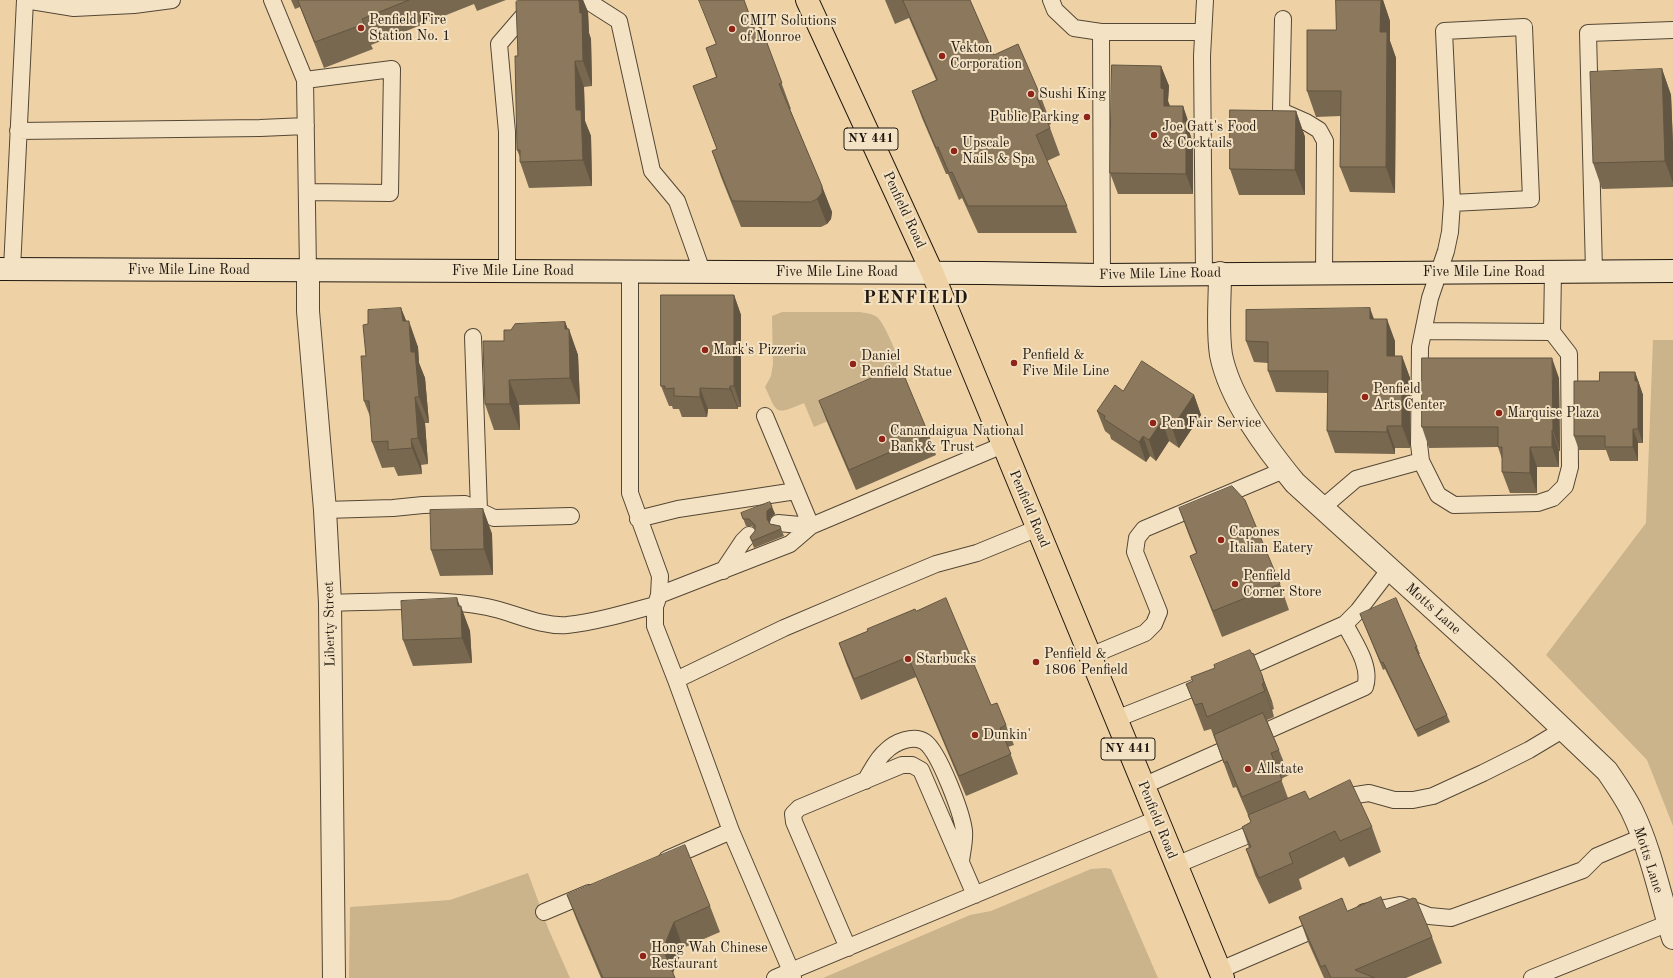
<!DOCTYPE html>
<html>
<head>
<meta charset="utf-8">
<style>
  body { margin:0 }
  canvas { display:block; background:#eed2a5 }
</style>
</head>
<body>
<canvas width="1673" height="978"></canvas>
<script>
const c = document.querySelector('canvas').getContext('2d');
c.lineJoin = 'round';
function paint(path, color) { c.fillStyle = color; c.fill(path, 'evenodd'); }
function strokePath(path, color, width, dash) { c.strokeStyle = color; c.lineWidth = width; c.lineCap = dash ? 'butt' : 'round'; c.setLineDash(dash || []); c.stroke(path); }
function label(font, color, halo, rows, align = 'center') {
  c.font = font + ' "Old Standard TT",serif'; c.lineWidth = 4; c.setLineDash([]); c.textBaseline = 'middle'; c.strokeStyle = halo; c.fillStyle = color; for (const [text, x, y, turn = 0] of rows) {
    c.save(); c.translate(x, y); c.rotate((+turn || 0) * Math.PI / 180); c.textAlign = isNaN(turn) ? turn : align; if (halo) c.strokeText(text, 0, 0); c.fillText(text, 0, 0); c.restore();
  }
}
const green = new Path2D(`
  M 782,312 L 859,312 C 865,313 871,313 877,317 C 887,325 903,372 909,386 L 814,427 L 804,403 C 775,415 778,415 765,387 L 771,376 L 773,364 L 772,316 Z
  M 1653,340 L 1673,340 L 1673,826 L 1647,760 L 1546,655 L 1646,523 Z
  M 1105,868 L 1111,869 L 1158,978 L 823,978 L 970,915 L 991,911 L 1091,869 Z
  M 528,873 L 548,928 L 570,978 L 349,978 L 350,907 L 450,900 Z`);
const lane = new Path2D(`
  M 272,0 L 305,80 L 308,270
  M 586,0 L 619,21 L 652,171 L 677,201 L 702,271
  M 1051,0 L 1055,10 L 1074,28 L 1101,32
  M 1283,19 L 1281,111 L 1306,122 L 1319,130 L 1325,141 L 1324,273
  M 305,80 L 392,69 L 390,193 L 307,192
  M 18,131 L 260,128 L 306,126
  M 1452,203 L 1531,199 L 1524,27 L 1444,31 L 1452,203 L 1450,232 L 1446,251 L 1430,298 L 1420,347 L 1419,444 L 1421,461 L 1438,495 L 1454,505 L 1538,503 L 1553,498 L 1565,486 L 1570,467 L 1569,354 L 1552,332 L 1553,271
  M 12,269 L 25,0 L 74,8 L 134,5 L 172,0
  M 507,271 L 507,132 L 499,44 L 524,15 L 564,0
  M 1594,271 L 1588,33 L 1673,30
  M 630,272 L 630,493 L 660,576 L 659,595 L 656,604
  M 1204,274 L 1202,56 L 1205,0
  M 1102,275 L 1101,32 L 1203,32
  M 1424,331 L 1552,332
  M 473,337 L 479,510
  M 765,416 L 811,526
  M 1322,508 L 1356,479 L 1421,461
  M 325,510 L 393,508 L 423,505 L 465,504 L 494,518 L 571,516
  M 638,519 L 678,509 L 796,491
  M 778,523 L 811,526
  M 1038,528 L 977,553 L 936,564 L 862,595 L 784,628 L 676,680 L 731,831 L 791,971 L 1157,819
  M 723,571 L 743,541 L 749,535
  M 659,595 L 790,544 L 811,526 L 1003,445
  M 330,603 C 380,602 438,597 487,607 C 513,612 540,627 567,625 C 596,622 626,613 655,605 L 655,626 L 676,680
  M 1090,656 L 1145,633 L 1154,624 L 1159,612 L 1135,552 L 1137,538 L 1144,529 L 1284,470
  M 1237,672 L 1345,624 L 1358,611 L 1390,569
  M 1116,719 L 1209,682
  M 865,781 C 871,772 877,758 886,751 C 895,742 914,734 925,742 C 939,752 962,813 964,831 C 965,840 962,852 961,861
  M 1143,786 L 1365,687 C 1372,666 1354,642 1345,624
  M 1336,798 L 1369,793 L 1394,800 L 1413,800 L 1433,796 L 1483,773 L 1529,750 L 1564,729
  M 667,859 L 731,831
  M 1176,865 L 1265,828
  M 544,912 L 589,893
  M 1364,912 L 1400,905 L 1429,916 L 1451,918 L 1583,870 L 1597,856 L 1642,837
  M 848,948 L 794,822 L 793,814 L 799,808 L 902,765 L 912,765 L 921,770 L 975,895
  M 1220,970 L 1325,925
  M 775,978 L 791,971 L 793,978
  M 1532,978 L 1669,923`);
const street = new Path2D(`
  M 308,270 L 308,311 L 325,510 L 330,603 L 334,978
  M 1220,273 C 1220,300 1217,329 1221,355 C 1230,400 1267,449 1295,483 L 1502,671 L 1607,771 C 1616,784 1625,797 1632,811 C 1651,850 1660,896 1673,938`);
const secondary = new Path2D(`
  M 0,269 L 983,273 L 1102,275 L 1673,271`);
const primary = new Path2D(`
  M 807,0 L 932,272 L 1223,978`);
const wall = new Path2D(`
  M 291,0 L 506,0 L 477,11 L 474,4 L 371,45 L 373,49 L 324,68 L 300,7 L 295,9 Z
  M 518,0 L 583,0 L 588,12 L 589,33 L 591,39 L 592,86 L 584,87 L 585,121 L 591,136 L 592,186 L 529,188 L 520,162 L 520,157 L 517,150 Z
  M 885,0 L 970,0 L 994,55 L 1041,97 L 1051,124 L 1049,125 L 1060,155 L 1047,161 L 1067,206 L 1077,233 L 978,233 L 962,198 L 959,200 L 948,174 L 946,174 L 922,118 L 912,91 L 936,80 L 909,18 L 895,24 Z
  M 1336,0 L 1383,0 L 1390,21 L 1390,41 L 1396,58 L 1395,193 L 1350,192 L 1340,167 L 1341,116 L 1316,117 L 1307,91 L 1336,30 Z
  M 761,27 L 791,109 L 790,109 L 832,212 L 831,219 L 827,224 L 821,227 L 741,227 L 721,177 L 712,151 L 717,149 L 693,86 L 716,77 L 706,48 Z
  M 1161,66 L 1169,86 L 1168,101 L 1170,106 L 1183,106 L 1190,127 L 1190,134 L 1193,143 L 1193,194 L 1118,194 L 1110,173 Z
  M 1662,69 L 1671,95 L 1673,144 L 1673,187 L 1602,189 L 1593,163 Z
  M 1296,111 L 1305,137 L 1305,195 L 1239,195 L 1230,169 Z
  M 734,295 L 741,315 L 741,407 L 738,407 L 738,409 L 708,409 L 707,417 L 682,417 L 679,409 L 673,409 L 672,406 L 669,406 L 661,386 Z
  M 401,308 L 406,321 L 418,347 L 419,363 L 425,378 L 429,423 L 425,423 L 428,464 L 421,465 L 422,474 L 398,476 L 394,467 L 382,468 L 372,442 L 371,419 L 364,401 L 366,356 Z
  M 1374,319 L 1395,341 L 1395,356 L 1402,356 L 1410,378 L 1410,448 L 1395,448 L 1395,454 L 1335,453 L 1327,431 L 1328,393 L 1276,392 L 1268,371 L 1268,363 L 1254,362 L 1246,341 Z
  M 565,322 L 578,355 L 580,404 L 519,405 L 520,430 L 494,430 L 485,404 L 504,341 L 511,330 Z
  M 1635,372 L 1643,395 L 1643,443 L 1638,443 L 1638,461 L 1610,461 L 1606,450 L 1579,450 L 1574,436 L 1599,381 Z
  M 1559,378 L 1560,451 L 1559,451 L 1559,467 L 1537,467 L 1537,493 L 1510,493 L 1502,472 L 1502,459 L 1498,447 L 1429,448 L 1422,427 Z
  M 1123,391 L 1194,395 L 1201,415 L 1179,448 L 1169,441 L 1156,461 L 1150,456 L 1146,462 L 1111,439 L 1110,435 L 1105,431 L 1097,411 Z
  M 819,401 L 929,435 L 936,455 L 856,490 L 827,422 Z
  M 772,507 L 775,514 L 770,518 L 770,524 L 780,526 L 784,536 L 754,548 L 750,537 L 755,531 L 755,530 L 752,526 L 746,526 L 741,513 Z
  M 1179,508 L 1280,584 L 1289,610 L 1222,637 L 1200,581 L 1190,556 L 1196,553 L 1188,533 Z
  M 483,509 L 492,534 L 493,575 L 440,576 L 431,550 Z
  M 460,606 L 470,631 L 472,663 L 413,666 L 403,640 Z
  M 916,611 L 1006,725 L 1014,745 L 1008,747 L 1018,774 L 966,796 L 916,677 L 861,700 L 846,663 L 839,643 Z
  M 1360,614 L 1417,647 L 1420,654 L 1419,654 L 1447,715 L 1450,722 L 1418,737 L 1385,669 L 1383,670 Z
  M 1262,675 L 1274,709 L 1272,710 L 1274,717 L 1267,720 L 1289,775 L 1281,779 L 1288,798 L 1309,799 L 1372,827 L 1381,852 L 1349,867 L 1344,857 L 1299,879 L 1302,889 L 1269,904 L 1255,875 L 1246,849 L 1249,848 L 1242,827 L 1251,822 L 1236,787 L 1233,788 L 1211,729 L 1204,731 L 1186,684 L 1192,681 Z
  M 567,895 L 710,906 L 720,932 L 683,948 L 673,973 L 675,978 L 601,978 L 577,921 Z
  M 1386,909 L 1432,937 L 1442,963 L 1406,978 L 1324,978 L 1308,942 L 1299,917 L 1347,911 Z`);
const shadedWall = new Path2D(`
  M 579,0 L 583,0 L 588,12 L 589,33 L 591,39 L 592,86 L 583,61 Z
  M 1381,0 L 1383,0 L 1390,21 L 1390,41 L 1396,58 L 1395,193 L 1386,167 L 1380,32 Z
  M 575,61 L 584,87 L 585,121 L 591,136 L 592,186 L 583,160 L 576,110 Z
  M 1161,66 L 1169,86 L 1168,101 L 1171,109 L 1164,106 L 1161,88 Z
  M 1662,69 L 1671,95 L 1673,144 L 1673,183 L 1665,161 Z
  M 1183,106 L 1190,127 L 1190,134 L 1193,143 L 1193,194 L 1186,174 L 1183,122 Z
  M 1296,111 L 1305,137 L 1305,195 L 1295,170 Z
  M 822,186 L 832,212 L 831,219 L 827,224 L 817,199 Z
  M 734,295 L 741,315 L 741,407 L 734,386 Z
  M 401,308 L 410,330 L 409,321 L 418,347 L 419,363 L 425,378 L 429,423 L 419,397 L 411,352 L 403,321 Z
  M 1370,308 L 1378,330 L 1370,319 Z
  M 1387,319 L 1395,341 L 1395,378 L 1387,356 Z
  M 565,322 L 569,332 L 569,329 L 578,355 L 580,404 L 570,378 L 565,329 Z
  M 1402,356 L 1410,378 L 1410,448 L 1402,426 Z
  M 1552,358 L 1559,378 L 1560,451 L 1553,430 Z
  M 1635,372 L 1643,395 L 1643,443 L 1638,429 L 1635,381 Z
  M 509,380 L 519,405 L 520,430 L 510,404 Z
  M 730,386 L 738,407 L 738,409 L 730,389 Z
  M 700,388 L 708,409 L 707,417 L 700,397 Z
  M 1194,395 L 1201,415 L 1179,448 L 1172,428 Z
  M 415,397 L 425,423 L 428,464 L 418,438 Z
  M 1162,421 L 1169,441 L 1156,461 L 1149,440 Z
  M 1387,426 L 1395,448 L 1395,454 L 1387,432 Z
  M 1633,429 L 1638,443 L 1638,461 L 1633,447 Z
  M 1552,430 L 1559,451 L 1559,467 L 1552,447 Z
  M 1143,436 L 1150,456 L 1146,462 L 1139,442 Z
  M 411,439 L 421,465 L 422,474 L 412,448 Z
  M 1530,447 L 1537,467 L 1537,493 L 1530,473 Z
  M 772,507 L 775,514 L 770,518 L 769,527 L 767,519 L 767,511 Z
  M 483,509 L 492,534 L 493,575 L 484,549 Z
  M 457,598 L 461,609 L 461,606 L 470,631 L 472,663 L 462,638 Z
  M 1262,675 L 1272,701 L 1274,709 L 1264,683 Z
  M 1262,684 L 1272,710 L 1274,717 Z
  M 674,922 L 683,948 L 672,975 L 663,949 Z`);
const building = new Path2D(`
  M 298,0 L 409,0 L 362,19 L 364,24 L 315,42 Z
  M 518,0 L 579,0 L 580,13 L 582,13 L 583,61 L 575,61 L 576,110 L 581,110 L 583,160 L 520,162 L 520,150 L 517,150 L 515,56 L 518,56 L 516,2 Z
  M 699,0 L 744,0 L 755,30 L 761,27 L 782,83 L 779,84 L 822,186 L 822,193 L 817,199 L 811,202 L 732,201 L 712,151 L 717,149 L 693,86 L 717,77 L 706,48 L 716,44 Z
  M 903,0 L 970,0 L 994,55 L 1018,44 L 1041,97 L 1037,98 L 1050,128 L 1036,135 L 1067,206 L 968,206 L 952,172 L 949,173 L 938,147 L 936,148 L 912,91 L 937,80 Z
  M 1336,0 L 1381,0 L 1380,32 L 1387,32 L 1386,167 L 1340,167 L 1341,91 L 1307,91 L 1307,30 L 1336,30 Z
  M 1112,65 L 1161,66 L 1161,88 L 1164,89 L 1164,106 L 1183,106 L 1183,122 L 1186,122 L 1186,174 L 1110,173 Z
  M 1662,69 L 1665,161 L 1593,163 L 1590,72 Z
  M 1230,110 L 1296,111 L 1295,170 L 1230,169 Z
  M 661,295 L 734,295 L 734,386 L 730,386 L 730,389 L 700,388 L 700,397 L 674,396 L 674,388 L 665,389 L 665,386 L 661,386 Z
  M 401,308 L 403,321 L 409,321 L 411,352 L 415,352 L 419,397 L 415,397 L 418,438 L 411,439 L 412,448 L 388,450 L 388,441 L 372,442 L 369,401 L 364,401 L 361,356 L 366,356 L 363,325 L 368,324 L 368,310 Z
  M 1370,308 L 1370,319 L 1387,319 L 1387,356 L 1402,356 L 1402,426 L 1387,426 L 1387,432 L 1327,431 L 1328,371 L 1268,371 L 1268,342 L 1246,341 L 1246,310 Z
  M 565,322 L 565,329 L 569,329 L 570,378 L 509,380 L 510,404 L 485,404 L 483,341 L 504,341 L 504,330 L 511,330 L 515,324 Z
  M 1422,358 L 1552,358 L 1553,430 L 1552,430 L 1552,447 L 1530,447 L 1530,473 L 1502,472 L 1502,447 L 1498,447 L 1498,427 L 1422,427 Z
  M 1142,361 L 1194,395 L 1172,428 L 1162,421 L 1149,440 L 1143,436 L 1139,442 L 1104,419 L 1105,416 L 1097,411 L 1115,385 L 1123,391 Z
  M 900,366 L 929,435 L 849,470 L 819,401 Z
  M 1600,372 L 1635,372 L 1635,381 L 1638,381 L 1638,429 L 1633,429 L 1633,447 L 1605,447 L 1605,436 L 1574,436 L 1574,381 L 1599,381 Z
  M 1232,486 L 1245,500 L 1280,584 L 1213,611 L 1190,556 L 1197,553 L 1179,508 Z
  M 770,502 L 772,507 L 767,511 L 767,519 L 770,524 L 780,526 L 781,529 L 752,541 L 750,537 L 755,531 L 755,525 L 749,519 L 743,519 L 741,513 Z
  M 483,509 L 484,549 L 431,550 L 430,510 Z
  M 457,598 L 458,606 L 461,606 L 462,638 L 403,640 L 401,601 Z
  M 946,598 L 991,705 L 997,703 L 1006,725 L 1000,728 L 1011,754 L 959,776 L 908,657 L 854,679 L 839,643 L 868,631 L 867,629 L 915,609 L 916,611 Z
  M 1396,598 L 1417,647 L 1415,647 L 1447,715 L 1415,730 L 1383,662 L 1381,663 L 1360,614 Z
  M 1250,650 L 1252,654 L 1253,653 L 1262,675 L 1264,683 L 1262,684 L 1265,691 L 1207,717 L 1202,703 L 1195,705 L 1186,684 L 1193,681 L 1191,677 L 1215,668 L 1214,665 Z
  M 1263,713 L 1279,750 L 1271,753 L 1282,780 L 1242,797 L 1227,761 L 1224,763 L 1214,735 Z
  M 1350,780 L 1372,827 L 1340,841 L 1335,831 L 1289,853 L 1293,863 L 1259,878 L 1246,849 L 1251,847 L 1242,827 L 1251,822 L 1248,815 L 1305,791 L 1309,799 Z
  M 685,845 L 710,906 L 674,922 L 663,949 L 675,978 L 603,978 L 567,895 Z
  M 1381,897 L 1386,909 L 1413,898 L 1416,899 L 1432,937 L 1355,970 L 1375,978 L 1331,978 L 1325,965 L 1321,967 L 1299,917 L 1342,898 L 1347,911 Z`);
const markers = [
  [361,28,4,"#8f2418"],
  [732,29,4,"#8f2418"],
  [942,56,4,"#8f2418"],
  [1031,94,4,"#8f2418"],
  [1087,117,4,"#8f2418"],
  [1154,135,4,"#8f2418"],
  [954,151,4,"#8f2418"],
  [705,350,4,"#8f2418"],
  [1014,363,4,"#8f2418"],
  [853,364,4,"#8f2418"],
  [1365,397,4,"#8f2418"],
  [1499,413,4,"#8f2418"],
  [1153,423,4,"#8f2418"],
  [882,439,4,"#8f2418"],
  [1221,540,4,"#8f2418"],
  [1235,584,4,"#8f2418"],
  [908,659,4,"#8f2418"],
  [1036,662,4,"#8f2418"],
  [975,735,4,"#8f2418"],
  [1248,769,4,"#8f2418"],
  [643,956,4,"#8f2418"]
];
const shields = [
  [871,139,54],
  [1128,749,54]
];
const shieldNames = [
  ["NY 441",871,139],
  ["NY 441",1128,749]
];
const poiNames = [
  ["Penfield Fire",369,20],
  ["Station No. 1",369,36],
  ["CMIT Solutions",740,21],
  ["of Monroe",740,37],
  ["Vekton",950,48],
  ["Corporation",950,64],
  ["Sushi King",1039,94],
  ["Public Parking",1079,117,"right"],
  ["Joe Gatt's Food",1162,127],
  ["& Cocktails",1162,143],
  ["Upscale",962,143],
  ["Nails & Spa",962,159],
  ["Mark's Pizzeria",713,350],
  ["Penfield &",1022,355],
  ["Five Mile Line",1022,371],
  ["Daniel",861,356],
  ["Penfield Statue",861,372],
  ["Penfield",1373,389],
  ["Arts Center",1373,405],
  ["Marquise Plaza",1507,413],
  ["Pen Fair Service",1161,423],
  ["Canandaigua National",890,431],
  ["Bank & Trust",890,447],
  ["Capones",1229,532],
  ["Italian Eatery",1229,548],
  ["Penfield",1243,576],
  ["Corner Store",1243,592],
  ["Penfield &",1044,654],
  ["1806 Penfield",1044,670],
  ["Starbucks",916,659],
  ["Dunkin'",983,735],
  ["Allstate",1256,769],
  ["Hong Wah Chinese",651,948],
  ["Restaurant",651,964]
];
const streetNames = [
  ["Penfield Road",904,210,65],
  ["Five Mile Line Road",189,270],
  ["Five Mile Line Road",513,271],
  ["Five Mile Line Road",837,272],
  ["Five Mile Line Road",1484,272],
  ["Five Mile Line Road",1160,274,-1],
  ["Penfield Road",1029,509,67],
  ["Motts Lane",1433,609,42],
  ["Liberty Street",330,624,-91],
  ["Penfield Road",1157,820,68],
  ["Motts Lane",1648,860,72]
];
const districtNames = [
  ["PENFIELD",916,298]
];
paint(green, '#cbb38c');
strokePath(lane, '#544735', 18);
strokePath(street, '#544735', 24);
strokePath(secondary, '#211910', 24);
strokePath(primary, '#211910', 24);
strokePath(lane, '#f4e2c4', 16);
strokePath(street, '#f4e2c4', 22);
strokePath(secondary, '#f4e2c4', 22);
strokePath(primary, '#eed2a5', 22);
paint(wall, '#786850');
paint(shadedWall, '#625541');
paint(building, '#8c795d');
strokePath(building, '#625541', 1);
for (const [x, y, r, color] of markers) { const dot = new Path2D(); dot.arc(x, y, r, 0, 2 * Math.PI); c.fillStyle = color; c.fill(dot); strokePath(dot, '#f4e2c4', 1.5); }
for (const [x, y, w] of shields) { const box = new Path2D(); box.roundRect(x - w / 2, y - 11, w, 22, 3); c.fillStyle = '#f4e2c4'; c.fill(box); strokePath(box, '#211910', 1); }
label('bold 13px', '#211910', null, shieldNames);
label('14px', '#211910', '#f4e2c4', poiNames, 'left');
label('14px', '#211910', '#f4e2c4', streetNames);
c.letterSpacing = '1px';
label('bold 18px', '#211910', '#f4e2c4', districtNames);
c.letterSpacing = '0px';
</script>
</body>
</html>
